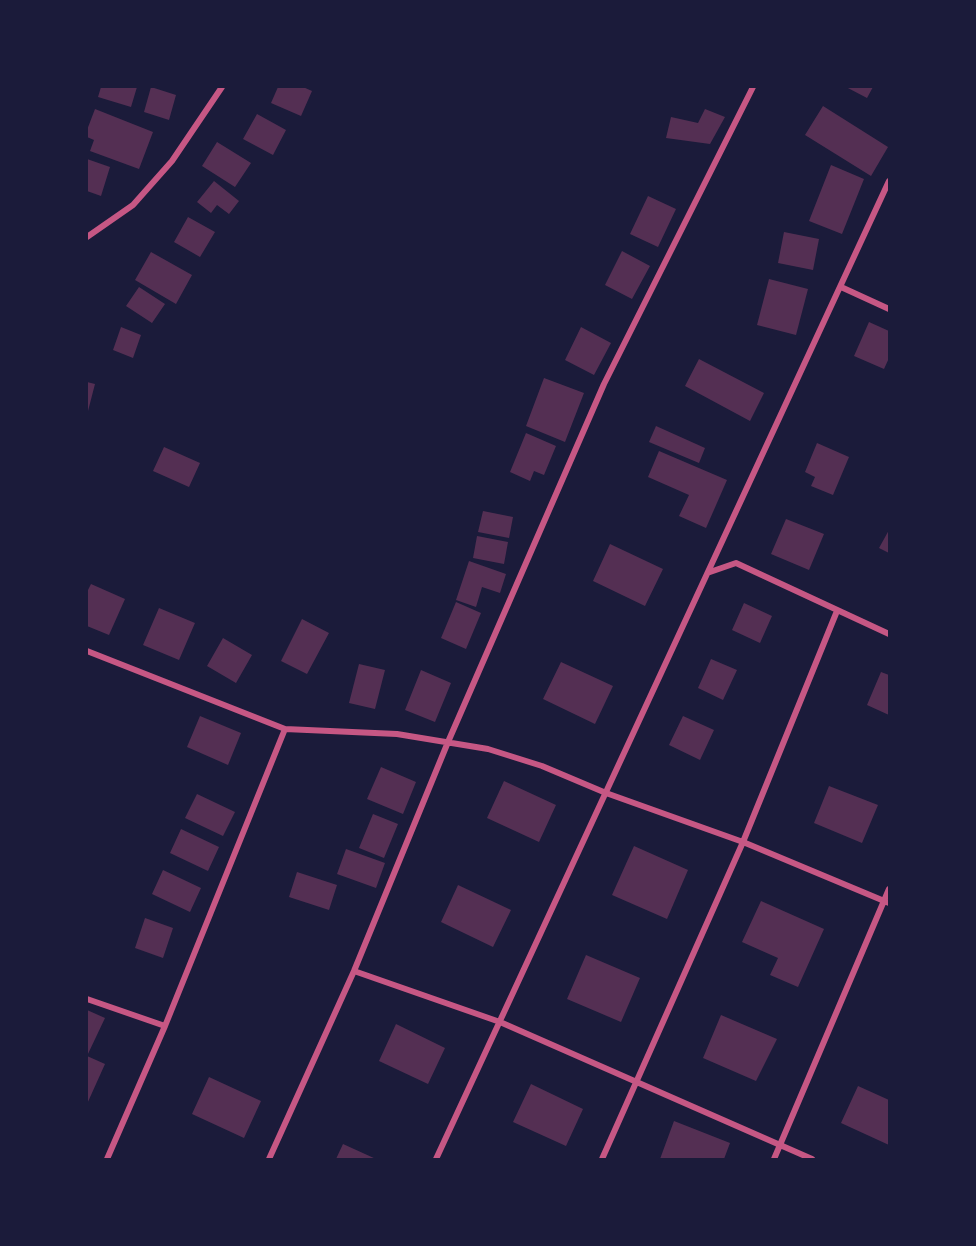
<!DOCTYPE html>
<html>
<head>
<meta charset="utf-8">
<style>
  body { margin:0 }
  #map { position:relative; width:976px; height:1246px; overflow:hidden; background:#1b1b3a; font-family:Mulish,sans-serif }
  canvas { display:block }
  .frame { position:absolute; inset:0; border:88px solid #1b1b3a; pointer-events:none }
</style>
</head>
<body>
<div id="map">
<canvas width="976" height="1246"></canvas>
<div class="frame"></div>
</div>
<script>
const c = document.querySelector('canvas').getContext('2d');
c.lineJoin = 'round';
function paint(path, color) { c.fillStyle = color; c.fill(path, 'evenodd'); }
function strokePath(path, color, width, dash) { c.strokeStyle = color; c.lineWidth = width; c.lineCap = dash ? 'butt' : 'round'; c.setLineDash(dash || []); c.stroke(path); }
const building = new Path2D(`
  M 101,87 L 137,87 L 131,107 L 98,97 Z
  M 151,87 L 176,95 L 169,120 L 144,112 Z
  M 278,87 L 303,87 L 312,91 L 301,116 L 271,103 Z
  M 846,87 L 873,87 L 867,98 Z
  M 823,106 L 888,147 L 871,176 L 805,135 Z
  M 95,109 L 153,132 L 139,169 L 90,151 L 94,140 L 87,137 L 87,130 Z
  M 705,109 L 725,117 L 710,144 L 666,138 L 671,117 L 698,123 Z
  M 257,114 L 286,130 L 273,155 L 243,139 Z
  M 217,142 L 251,163 L 235,187 L 202,166 Z
  M 87,159 L 110,167 L 101,196 L 87,191 Z
  M 831,165 L 864,179 L 842,234 L 809,221 Z
  M 214,181 L 239,201 L 229,214 L 217,205 L 211,213 L 197,202 Z
  M 648,196 L 676,209 L 658,247 L 630,234 Z
  M 188,217 L 215,232 L 200,257 L 174,242 Z
  M 784,232 L 819,239 L 813,270 L 778,263 Z
  M 622,251 L 650,266 L 632,299 L 605,285 Z
  M 151,252 L 192,275 L 176,304 L 135,280 Z
  M 769,279 L 808,289 L 796,335 L 757,325 Z
  M 139,287 L 165,304 L 152,323 L 126,306 Z
  M 869,322 L 889,331 L 889,358 L 884,369 L 854,356 Z
  M 121,327 L 141,335 L 133,358 L 113,350 Z
  M 581,327 L 611,343 L 594,375 L 565,360 Z
  M 699,359 L 764,393 L 750,421 L 685,386 Z
  M 544,378 L 584,393 L 565,442 L 526,426 Z
  M 87,382 L 95,384 L 88,411 L 87,411 Z
  M 656,426 L 705,448 L 699,463 L 649,442 Z
  M 526,433 L 556,446 L 544,475 L 534,471 L 530,481 L 510,472 Z
  M 817,443 L 849,457 L 833,495 L 811,486 L 815,477 L 805,472 Z
  M 164,447 L 200,463 L 189,487 L 153,471 Z
  M 659,451 L 727,480 L 706,528 L 679,516 L 689,495 L 648,477 Z
  M 483,511 L 513,517 L 509,538 L 478,532 Z
  M 786,519 L 824,534 L 809,570 L 771,554 Z
  M 889,530 L 889,553 L 879,548 Z
  M 477,536 L 508,542 L 504,564 L 473,558 Z
  M 610,544 L 663,569 L 645,606 L 593,581 Z
  M 469,561 L 506,574 L 500,593 L 482,587 L 476,607 L 456,600 Z
  M 91,584 L 125,599 L 109,635 L 87,626 L 87,592 Z
  M 456,602 L 481,613 L 466,649 L 441,638 Z
  M 744,603 L 772,616 L 760,643 L 732,630 Z
  M 159,608 L 195,623 L 179,660 L 143,645 Z
  M 302,619 L 329,633 L 307,674 L 281,661 Z
  M 223,638 L 252,655 L 236,683 L 207,666 Z
  M 711,659 L 737,670 L 723,700 L 698,688 Z
  M 561,662 L 613,686 L 595,724 L 543,699 Z
  M 359,664 L 385,670 L 375,709 L 349,703 Z
  M 421,670 L 451,683 L 435,722 L 405,710 Z
  M 881,672 L 889,675 L 889,715 L 867,705 Z
  M 200,716 L 241,733 L 228,765 L 187,747 Z
  M 683,716 L 714,730 L 700,760 L 669,745 Z
  M 381,767 L 416,782 L 403,814 L 367,799 Z
  M 504,781 L 556,805 L 539,842 L 487,818 Z
  M 829,786 L 878,805 L 862,843 L 814,823 Z
  M 197,794 L 235,812 L 223,836 L 185,818 Z
  M 373,814 L 398,824 L 384,858 L 359,848 Z
  M 181,829 L 219,847 L 208,871 L 170,853 Z
  M 634,846 L 688,870 L 667,919 L 612,895 Z
  M 346,849 L 385,863 L 376,888 L 337,874 Z
  M 163,870 L 201,888 L 190,912 L 152,894 Z
  M 297,872 L 337,885 L 329,910 L 289,897 Z
  M 458,885 L 511,910 L 493,947 L 441,922 Z
  M 761,901 L 824,929 L 798,987 L 770,975 L 778,958 L 742,942 Z
  M 145,918 L 173,928 L 163,958 L 135,948 Z
  M 586,955 L 640,978 L 621,1022 L 567,999 Z
  M 87,1010 L 105,1018 L 87,1056 L 105,1064 L 87,1104 Z
  M 721,1015 L 777,1039 L 756,1081 L 703,1058 Z
  M 396,1024 L 445,1048 L 428,1084 L 379,1061 Z
  M 209,1077 L 261,1101 L 244,1138 L 192,1114 Z
  M 531,1084 L 583,1109 L 566,1146 L 513,1122 Z
  M 858,1086 L 889,1100 L 889,1145 L 841,1123 Z
  M 674,1121 L 730,1143 L 724,1159 L 660,1159 Z
  M 343,1144 L 376,1159 L 336,1159 Z`);
const minor = new Path2D(`
  M 87,237 L 133,205 L 172,161 L 222,87
  M 841,287 L 889,309
  M 710,572 L 736,563 L 889,634
  M 87,651 L 285,729 L 397,734 L 488,749 L 542,766 L 606,793 L 743,842 L 889,903
  M 354,971 L 500,1022 L 812,1159
  M 87,999 L 165,1026
  M 107,1159 L 165,1026 L 285,729
  M 269,1159 L 354,971 L 448,742 L 604,384 L 753,87
  M 436,1159 L 889,181
  M 602,1159 L 743,842 L 837,611
  M 774,1159 L 889,889`);
paint(building, '#542f53');
strokePath(minor, '#c65784', 6);
</script>
</body>
</html>
